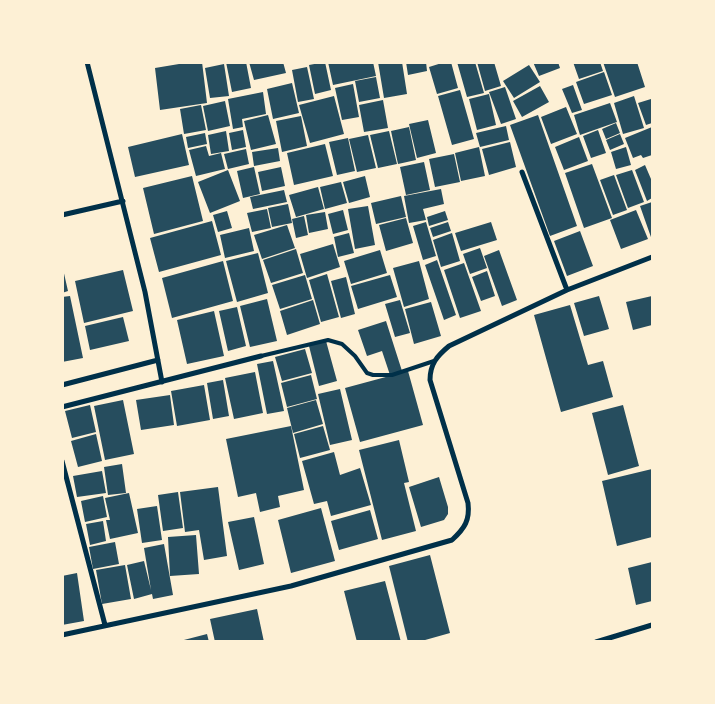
<!DOCTYPE html>
<html>
<head>
<meta charset="utf-8">
<style>
  body { margin:0 }
  #map { position:relative; width:715px; height:704px; overflow:hidden; background:#fdf0d5; font-family:Roboto,sans-serif }
  canvas { display:block }
  .frame { position:absolute; inset:0; border:64px solid #fdf0d5; pointer-events:none }
</style>
</head>
<body>
<div id="map">
<canvas width="715" height="704"></canvas>
<div class="frame"></div>
</div>
<script>
const c = document.querySelector('canvas').getContext('2d');
c.lineJoin = 'round';
function paint(path, color) { c.fillStyle = color; c.fill(path, 'evenodd'); }
function strokePath(path, color, width, dash) { c.strokeStyle = color; c.lineWidth = width; c.lineCap = dash ? 'butt' : 'round'; c.setLineDash(dash || []); c.stroke(path); }
const building = new Path2D(`
  M 191,62 L 202,62 L 207,103 L 160,110 L 155,68 Z
  M 226,62 L 246,62 L 251,88 L 232,92 Z
  M 249,62 L 283,62 L 286,73 L 254,80 Z
  M 325,62 L 331,90 L 315,94 L 309,65 Z
  M 328,62 L 373,62 L 376,76 L 333,85 Z
  M 378,62 L 402,62 L 407,94 L 384,98 Z
  M 406,62 L 426,62 L 427,71 L 408,75 Z
  M 445,62 L 451,62 L 458,88 L 437,94 L 429,67 Z
  M 457,62 L 475,62 L 484,93 L 467,97 Z
  M 477,62 L 494,62 L 501,86 L 485,91 Z
  M 533,62 L 558,62 L 560,68 L 539,76 Z
  M 573,62 L 600,62 L 603,71 L 579,79 Z
  M 603,62 L 637,62 L 645,87 L 615,97 Z
  M 224,64 L 229,96 L 210,98 L 205,68 Z
  M 529,65 L 540,82 L 514,98 L 503,81 Z
  M 307,67 L 314,99 L 298,102 L 292,70 Z
  M 604,72 L 612,95 L 584,104 L 576,82 Z
  M 376,77 L 380,98 L 359,102 L 355,81 Z
  M 292,83 L 299,113 L 273,119 L 267,89 Z
  M 353,84 L 359,117 L 342,120 L 335,88 Z
  M 573,85 L 582,110 L 572,113 L 562,89 Z
  M 540,86 L 549,102 L 522,117 L 513,101 Z
  M 505,87 L 516,119 L 501,124 L 489,92 Z
  M 460,90 L 474,139 L 452,145 L 438,96 Z
  M 263,92 L 266,114 L 242,119 L 243,127 L 233,129 L 228,99 Z
  M 489,94 L 496,125 L 477,130 L 469,99 Z
  M 334,96 L 344,134 L 310,143 L 299,105 Z
  M 634,96 L 644,128 L 623,134 L 614,103 Z
  M 651,99 L 652,123 L 646,125 L 638,103 Z
  M 383,100 L 388,128 L 364,132 L 359,105 Z
  M 225,101 L 230,126 L 208,131 L 203,106 Z
  M 610,103 L 617,122 L 580,135 L 574,115 Z
  M 201,105 L 206,130 L 184,134 L 180,109 Z
  M 566,107 L 577,134 L 551,144 L 541,117 Z
  M 268,115 L 276,144 L 251,150 L 244,121 Z
  M 538,115 L 577,226 L 550,236 L 510,125 Z
  M 301,116 L 307,146 L 282,152 L 276,121 Z
  M 428,120 L 436,153 L 417,158 L 409,124 Z
  M 616,123 L 620,133 L 606,139 L 602,129 Z
  M 506,126 L 509,140 L 480,147 L 476,133 Z
  M 409,127 L 416,160 L 398,164 L 391,131 Z
  M 652,127 L 652,155 L 643,158 L 641,155 L 633,158 L 625,138 Z
  M 243,130 L 246,147 L 232,150 L 229,133 Z
  M 598,130 L 606,153 L 591,158 L 583,136 Z
  M 226,131 L 229,151 L 211,154 L 208,135 Z
  M 389,131 L 397,164 L 378,168 L 370,135 Z
  M 205,133 L 207,144 L 188,148 L 186,137 Z
  M 182,134 L 189,165 L 135,177 L 128,147 Z
  M 620,134 L 624,144 L 610,150 L 606,140 Z
  M 368,135 L 376,168 L 357,172 L 349,139 Z
  M 579,137 L 588,161 L 564,170 L 555,147 Z
  M 348,138 L 355,171 L 337,175 L 329,142 Z
  M 510,142 L 516,167 L 489,175 L 482,149 Z
  M 325,144 L 333,176 L 294,185 L 287,153 Z
  M 206,146 L 209,156 L 221,153 L 225,169 L 196,176 L 189,150 Z
  M 479,147 L 485,176 L 461,181 L 455,153 Z
  M 626,147 L 631,165 L 616,169 L 611,152 Z
  M 278,148 L 280,161 L 254,166 L 252,152 Z
  M 246,149 L 249,164 L 228,169 L 224,154 Z
  M 454,154 L 460,182 L 435,187 L 429,159 Z
  M 424,162 L 430,190 L 406,195 L 400,167 Z
  M 592,164 L 612,218 L 584,228 L 565,173 Z
  M 645,165 L 651,179 L 652,178 L 652,198 L 647,201 L 635,170 Z
  M 254,167 L 260,194 L 243,198 L 237,171 Z
  M 281,167 L 285,186 L 262,191 L 258,172 Z
  M 228,170 L 240,201 L 210,213 L 198,182 Z
  M 632,170 L 644,202 L 628,208 L 616,175 Z
  M 614,175 L 627,210 L 613,215 L 600,180 Z
  M 192,176 L 203,221 L 154,234 L 143,188 Z
  M 365,176 L 370,197 L 349,203 L 343,182 Z
  M 341,182 L 347,203 L 325,209 L 320,187 Z
  M 318,187 L 324,209 L 296,217 L 289,195 Z
  M 441,189 L 444,204 L 423,209 L 426,220 L 409,223 L 404,196 Z
  M 284,190 L 287,202 L 253,209 L 250,197 Z
  M 401,196 L 406,217 L 376,224 L 371,203 Z
  M 652,202 L 652,240 L 640,206 Z
  M 288,204 L 292,223 L 272,227 L 268,208 Z
  M 368,206 L 375,245 L 355,249 L 348,209 Z
  M 267,209 L 271,228 L 252,232 L 247,213 Z
  M 343,210 L 348,230 L 333,234 L 328,214 Z
  M 636,210 L 648,239 L 621,249 L 610,220 Z
  M 227,211 L 232,228 L 218,232 L 213,215 Z
  M 445,211 L 448,220 L 429,226 L 427,217 Z
  M 325,212 L 328,229 L 309,233 L 306,215 Z
  M 304,216 L 308,235 L 296,238 L 292,219 Z
  M 406,218 L 413,243 L 386,251 L 379,225 Z
  M 212,221 L 221,255 L 159,272 L 150,238 Z
  M 426,222 L 436,256 L 423,260 L 413,226 Z
  M 448,222 L 451,231 L 433,237 L 430,228 Z
  M 491,222 L 497,240 L 461,251 L 455,233 Z
  M 287,225 L 295,248 L 262,259 L 254,235 Z
  M 249,228 L 254,251 L 225,258 L 220,235 Z
  M 580,231 L 593,266 L 567,276 L 554,241 Z
  M 349,233 L 354,253 L 338,257 L 334,237 Z
  M 452,233 L 460,261 L 441,267 L 433,240 Z
  M 333,244 L 340,267 L 307,278 L 300,254 Z
  M 480,248 L 487,268 L 470,274 L 463,254 Z
  M 296,249 L 303,273 L 271,283 L 263,260 Z
  M 380,250 L 387,273 L 351,284 L 344,261 Z
  M 499,250 L 517,300 L 502,306 L 484,256 Z
  M 258,253 L 268,293 L 237,302 L 226,261 Z
  M 437,260 L 456,315 L 444,320 L 425,265 Z
  M 223,261 L 233,301 L 172,318 L 162,278 Z
  M 419,261 L 429,299 L 404,307 L 393,268 Z
  M 464,263 L 481,311 L 460,318 L 444,270 Z
  M 63,269 L 68,291 L 62,293 L 62,270 Z
  M 123,270 L 133,311 L 84,323 L 75,281 Z
  M 487,271 L 495,296 L 481,301 L 472,277 Z
  M 327,274 L 339,317 L 321,322 L 309,280 Z
  M 305,275 L 312,299 L 280,309 L 272,285 Z
  M 390,275 L 397,297 L 358,309 L 351,286 Z
  M 346,277 L 355,314 L 341,318 L 331,281 Z
  M 70,296 L 83,358 L 62,362 L 62,297 Z
  M 599,296 L 609,329 L 584,336 L 574,303 Z
  M 652,296 L 652,325 L 633,330 L 626,302 Z
  M 267,299 L 277,341 L 250,347 L 240,306 Z
  M 313,300 L 320,324 L 287,335 L 280,311 Z
  M 400,300 L 410,333 L 395,337 L 385,304 Z
  M 431,302 L 441,336 L 414,344 L 405,309 Z
  M 570,305 L 588,365 L 603,361 L 613,397 L 561,412 L 534,315 Z
  M 237,307 L 246,346 L 228,351 L 219,311 Z
  M 214,311 L 224,356 L 187,364 L 177,320 Z
  M 123,317 L 129,341 L 90,350 L 85,326 Z
  M 386,321 L 402,371 L 390,375 L 382,351 L 367,356 L 358,330 Z
  M 326,341 L 337,381 L 319,386 L 309,346 Z
  M 305,349 L 312,373 L 282,381 L 275,357 Z
  M 273,361 L 284,411 L 267,414 L 257,364 Z
  M 408,371 L 423,425 L 360,442 L 345,388 Z
  M 255,372 L 263,413 L 234,419 L 225,378 Z
  M 311,375 L 317,399 L 287,407 L 281,383 Z
  M 223,380 L 229,416 L 213,419 L 207,383 Z
  M 204,385 L 210,420 L 177,426 L 171,391 Z
  M 340,389 L 352,440 L 330,445 L 318,394 Z
  M 170,395 L 174,425 L 141,430 L 136,400 Z
  M 123,400 L 134,454 L 105,460 L 94,406 Z
  M 316,400 L 323,424 L 293,433 L 287,408 Z
  M 90,405 L 96,432 L 72,438 L 65,411 Z
  M 623,405 L 639,466 L 608,475 L 592,413 Z
  M 291,426 L 304,490 L 278,496 L 280,507 L 260,512 L 256,493 L 238,497 L 226,439 Z
  M 323,426 L 330,450 L 300,458 L 294,434 Z
  M 96,434 L 102,461 L 78,467 L 71,441 Z
  M 399,440 L 409,482 L 404,483 L 416,531 L 382,540 L 359,450 Z
  M 334,452 L 340,475 L 360,468 L 371,505 L 331,516 L 327,501 L 314,504 L 302,461 Z
  M 122,464 L 126,493 L 108,495 L 104,467 Z
  M 652,469 L 652,537 L 617,546 L 602,481 Z
  M 102,471 L 106,493 L 77,497 L 73,476 Z
  M 439,477 L 448,507 L 448,514 L 444,520 L 421,527 L 409,487 Z
  M 218,487 L 227,556 L 204,560 L 199,530 L 185,532 L 180,492 Z
  M 178,492 L 183,528 L 163,531 L 158,495 Z
  M 129,493 L 138,533 L 110,539 L 106,520 L 110,520 L 105,498 Z
  M 103,496 L 107,517 L 85,522 L 81,501 Z
  M 157,506 L 162,540 L 142,543 L 137,509 Z
  M 321,508 L 335,561 L 291,573 L 278,520 Z
  M 370,510 L 378,539 L 339,550 L 331,521 Z
  M 254,517 L 264,564 L 239,570 L 228,522 Z
  M 103,521 L 106,541 L 90,545 L 86,524 Z
  M 196,535 L 199,574 L 170,576 L 168,537 Z
  M 115,542 L 119,564 L 93,569 L 89,547 Z
  M 164,544 L 173,595 L 153,599 L 152,594 L 134,599 L 127,565 L 144,561 L 151,590 L 144,548 Z
  M 430,555 L 450,633 L 418,642 L 408,642 L 389,566 Z
  M 652,562 L 652,601 L 636,605 L 628,568 Z
  M 125,565 L 131,599 L 102,604 L 96,570 Z
  M 77,573 L 84,621 L 62,625 L 62,576 Z
  M 385,581 L 401,642 L 357,642 L 344,591 Z
  M 257,609 L 264,642 L 215,642 L 210,619 Z
  M 207,634 L 209,642 L 180,642 L 180,641 Z`);
const service = new Path2D(`
  M 261,356 L 328,340 L 342,344 L 355,356 L 367,373 L 373,375 L 392,375 L 434,361`);
const minor = new Path2D(`
  M 87,62 L 145,292 L 162,382
  M 522,172 L 567,290
  M 62,215 L 123,201
  M 62,385 L 158,360
  M 62,407 L 261,356
  M 62,461 L 105,625
  M 62,635 L 291,586 L 452,540 C 465,528 470,520 468,503 L 430,380 C 430,364 437,356 449,346 L 567,290 L 652,257
  M 596,642 L 652,625`);
paint(building, '#264d5e');
strokePath(service, '#003049', 4);
strokePath(minor, '#003049', 5);
</script>
</body>
</html>
